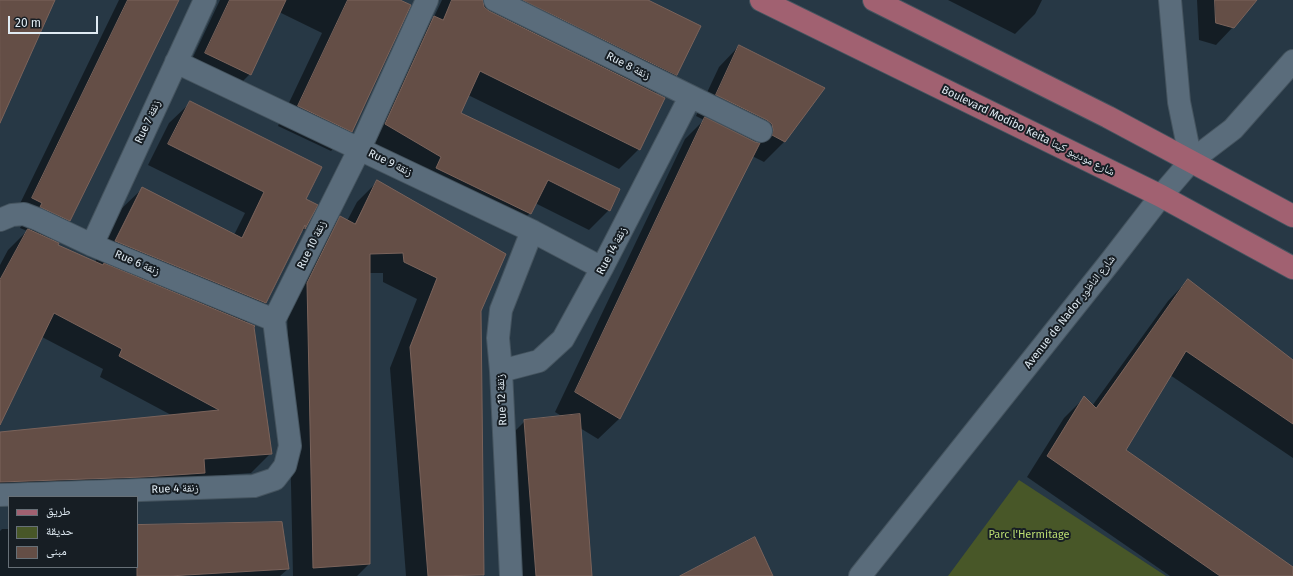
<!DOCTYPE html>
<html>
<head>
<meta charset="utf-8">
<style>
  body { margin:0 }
  #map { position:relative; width:1293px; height:576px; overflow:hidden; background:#273845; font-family:"Fira Sans","Noto Naskh Arabic",sans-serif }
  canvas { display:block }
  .legend { position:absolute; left:8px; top:496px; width:130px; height:72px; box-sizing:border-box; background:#171e24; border:1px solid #677077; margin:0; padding:5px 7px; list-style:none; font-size:12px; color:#e0ebf3 }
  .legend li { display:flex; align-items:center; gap:8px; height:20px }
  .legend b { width:20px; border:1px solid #677077 }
  .scale { position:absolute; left:8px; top:16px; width:90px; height:18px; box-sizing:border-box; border:2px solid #e0ebf3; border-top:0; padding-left:5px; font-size:12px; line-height:14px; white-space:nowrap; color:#e0ebf3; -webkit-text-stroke:3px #171e24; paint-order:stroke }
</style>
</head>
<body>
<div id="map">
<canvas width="1293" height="576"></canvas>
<ul class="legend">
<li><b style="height:5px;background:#a16171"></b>طريق</li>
<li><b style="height:11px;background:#485728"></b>حديقة</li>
<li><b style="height:11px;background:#644e46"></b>مبنى</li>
</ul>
<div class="scale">20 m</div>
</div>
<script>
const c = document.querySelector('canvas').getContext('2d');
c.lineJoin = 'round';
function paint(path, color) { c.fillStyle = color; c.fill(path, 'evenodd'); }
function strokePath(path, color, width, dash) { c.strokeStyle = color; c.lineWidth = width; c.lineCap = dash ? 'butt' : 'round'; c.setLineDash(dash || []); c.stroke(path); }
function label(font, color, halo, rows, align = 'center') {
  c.font = font + ' "Fira Sans","Noto Naskh Arabic",sans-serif'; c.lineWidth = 4; c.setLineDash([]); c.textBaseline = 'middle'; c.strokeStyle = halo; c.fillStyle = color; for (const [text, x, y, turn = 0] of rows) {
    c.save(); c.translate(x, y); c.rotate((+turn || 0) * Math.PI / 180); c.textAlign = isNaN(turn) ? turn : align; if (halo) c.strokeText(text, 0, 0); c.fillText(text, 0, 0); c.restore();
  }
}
const green = new Path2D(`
  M 1019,480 L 1166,576 L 948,576 Z`);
const shadow = new Path2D(`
  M 119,0 L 178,0 L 69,220 L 49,240 L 57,246 L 95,262 L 121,209 L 142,189 L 234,235 L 245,213 L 148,165 L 169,123 L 190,103 L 305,199 L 316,205 L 305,229 L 301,232 L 266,303 L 246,323 L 271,453 L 251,473 L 199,477 L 0,501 L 0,433 L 173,416 L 100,377 L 103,369 L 42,337 L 0,423 L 0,265 L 8,250 L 27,231 L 20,228 L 22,224 L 13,218 Z
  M 220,0 L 398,0 L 351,131 L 331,151 L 278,126 L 322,33 L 279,12 L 250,74 L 230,94 L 185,74 Z
  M 442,0 L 646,0 L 700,27 L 676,75 L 656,94 L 639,149 L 619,169 L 468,95 L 460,113 L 609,210 L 589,230 L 535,203 L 530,213 L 510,233 L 417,188 L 422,177 L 365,144 L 414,37 L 434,17 Z
  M 948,0 L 1042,0 L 1035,14 L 1015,34 Z
  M 1197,0 L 1256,0 L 1233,27 L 1216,45 L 1199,40 Z
  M 739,46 L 785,141 L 764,162 L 752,156 L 619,419 L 598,439 L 580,428 L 591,576 L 514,576 L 504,442 L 525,421 L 563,417 L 555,412 L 685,139 L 704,120 L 696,116 L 719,67 Z
  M 377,182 L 480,311 L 483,575 L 482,576 L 406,576 L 390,368 L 417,299 L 383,282 L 383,273 L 369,273 L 369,564 L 357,576 L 293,576 L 287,304 L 320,238 L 340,217 L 347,221 L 357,202 Z
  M 1188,280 L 1293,362 L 1293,458 L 1170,375 L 1125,451 L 1293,569 L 1293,576 L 1170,576 L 1027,477 L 1064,418 L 1084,398 L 1092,406 L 1168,301 Z
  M 137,526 L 288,569 L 280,576 L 0,576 L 0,531 L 2,529 L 9,529 L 9,567 L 137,567 Z`);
const building = new Path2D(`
  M 0,0 L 55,0 L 0,123 Z
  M 128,0 L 179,0 L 70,221 L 40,207 L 42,203 L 32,198 Z
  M 230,0 L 286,0 L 251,75 L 205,53 Z
  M 348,0 L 400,0 L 411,5 L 352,132 L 298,106 Z
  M 452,0 L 483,0 L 484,7 L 489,11 L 665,98 L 640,150 L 480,71 L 461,113 L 620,189 L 610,211 L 548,180 L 531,214 L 436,168 L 441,157 L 385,124 L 434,16 L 443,20 Z
  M 523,0 L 648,0 L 701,26 L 677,75 Z
  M 1215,0 L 1257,0 L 1234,28 L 1216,23 Z
  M 739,45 L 825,88 L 785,142 L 772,135 L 773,130 L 772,124 L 767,120 L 716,95 Z
  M 190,101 L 322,167 L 306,199 L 318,205 L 305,229 L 305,225 L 266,303 L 115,241 L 142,187 L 242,238 L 264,192 L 168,144 Z
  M 705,117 L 755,142 L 760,143 L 620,419 L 575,392 Z
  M 377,180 L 506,254 L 481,311 L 484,575 L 428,576 L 410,347 L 437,278 L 404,262 L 403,253 L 370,254 L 370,564 L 313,568 L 307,283 L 340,216 L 355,224 Z
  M 28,229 L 59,243 L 58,245 L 103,265 L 104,263 L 255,326 L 254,327 L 272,454 L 204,459 L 205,473 L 144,477 L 0,482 L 0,432 L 219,410 L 119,356 L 122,349 L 54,313 L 0,425 L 0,280 Z
  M 1188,279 L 1293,360 L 1293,424 L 1186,351 L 1126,450 L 1293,567 L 1293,576 L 1220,576 L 1047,456 L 1084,396 L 1096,408 Z
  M 580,414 L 592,576 L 536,576 L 524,420 Z
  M 282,522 L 289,569 L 169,576 L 137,576 L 137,525 Z
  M 755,537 L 773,576 L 680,576 Z`);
const minor = new Path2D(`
  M 495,0 L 761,131
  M 1170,0 L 1179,102 L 1191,161
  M 176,62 L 532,231 L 602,268
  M 0,220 L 12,215 L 24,214 L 37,219 L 92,245 L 274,320
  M 92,245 L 205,0
  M 501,371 L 539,361 L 563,339 L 602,268 L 690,97
  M 0,495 L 254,486 L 275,479 L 285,466 L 290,446 L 274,320 L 360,148 L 427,0
  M 511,576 L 501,371 L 498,338 L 501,310 L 532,231
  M 860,576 L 1110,262 L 1161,196 L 1191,161 L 1233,129 L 1293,61`);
const primary = new Path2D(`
  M 761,0 L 1161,196 L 1293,268
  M 874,0 L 1108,117 L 1293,216`);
const streetNames = [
  ["Rue 8 زنقة",628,66,27],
  ["Rue 7 زنقة",148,122,-65],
  ["Boulevard Modibo Keita شارع موديبو كيتا",1028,131,26],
  ["Rue 9 زنقة",390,163,26],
  ["Rue 10 زنقة",312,245,-64],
  ["Rue 14 زنقة",612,251,-62],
  ["Rue 6 زنقة",137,263,23],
  ["Avenue de Nador شارع الناظور",1070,312,-52],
  ["Rue 12 زنقة",502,400,-93],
  ["Rue 4 زنقة",175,489,-2]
];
const parkNames = [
  ["Parc l'Hermitage",1029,535]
];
paint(green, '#485728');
paint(shadow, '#0007');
paint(building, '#644e46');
strokePath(building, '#7a635b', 1);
strokePath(minor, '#45545f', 24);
strokePath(primary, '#45545f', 24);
strokePath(minor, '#5a6c7b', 22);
strokePath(primary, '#a16171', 22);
label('11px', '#e0ebf3', '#171e24', streetNames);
label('11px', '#bbde71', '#171e24', parkNames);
</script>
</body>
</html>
